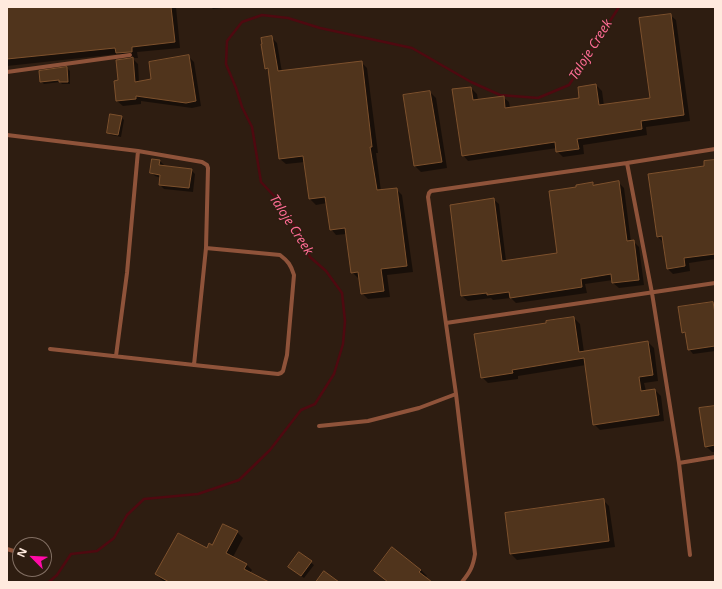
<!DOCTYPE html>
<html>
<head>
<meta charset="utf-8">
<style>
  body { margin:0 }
  #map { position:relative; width:722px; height:589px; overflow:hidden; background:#2e1d11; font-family:"Noto Sans",sans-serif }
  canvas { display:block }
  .frame { position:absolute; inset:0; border:8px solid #ffeade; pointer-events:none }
  .north { position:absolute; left:12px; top:537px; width:40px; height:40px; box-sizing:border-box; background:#2e1d11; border:1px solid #826f63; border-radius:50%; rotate:294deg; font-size:11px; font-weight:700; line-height:16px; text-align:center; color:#ffeade }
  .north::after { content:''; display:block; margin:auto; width:14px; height:18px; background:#ff0aa7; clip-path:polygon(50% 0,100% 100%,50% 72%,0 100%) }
</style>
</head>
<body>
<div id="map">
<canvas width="722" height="589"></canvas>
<div class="frame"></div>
<div class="north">N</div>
</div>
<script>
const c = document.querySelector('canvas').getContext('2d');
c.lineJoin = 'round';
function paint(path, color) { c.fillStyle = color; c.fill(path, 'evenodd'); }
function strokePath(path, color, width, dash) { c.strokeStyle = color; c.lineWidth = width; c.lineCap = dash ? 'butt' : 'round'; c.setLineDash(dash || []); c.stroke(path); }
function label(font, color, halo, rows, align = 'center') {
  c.font = font + ' "Noto Sans",sans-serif'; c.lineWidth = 3; c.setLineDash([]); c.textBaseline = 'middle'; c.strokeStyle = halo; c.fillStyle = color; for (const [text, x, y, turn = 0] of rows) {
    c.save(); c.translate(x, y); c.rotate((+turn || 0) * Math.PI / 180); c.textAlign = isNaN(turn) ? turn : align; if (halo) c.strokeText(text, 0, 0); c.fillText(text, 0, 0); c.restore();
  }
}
const shadow = new Path2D(`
  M 7,7 L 176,7 L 180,48 L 137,52 L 138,58 L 132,58 L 138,64 L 139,82 L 153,80 L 188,56 L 194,62 L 201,106 L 192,108 L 141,101 L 141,104 L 123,106 L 117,101 L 120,81 L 124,60 L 118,54 L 7,66 Z
  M 211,7 L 232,7 L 213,9 Z
  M 670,15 L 676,20 L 690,121 L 646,127 L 647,135 L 583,145 L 584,154 L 563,157 L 557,151 L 557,148 L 468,161 L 463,155 L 471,88 L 477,94 L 478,100 L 503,97 L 509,102 L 510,108 L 580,98 L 596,85 L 602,91 L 604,106 L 651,99 Z
  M 271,37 L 277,43 L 282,72 L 361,62 L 367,68 L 378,153 L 376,153 L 381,191 L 396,189 L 402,195 L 413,272 L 387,275 L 390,297 L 368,299 L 362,293 L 360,278 L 358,278 L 352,272 L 347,234 L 336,235 L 331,229 L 327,203 L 316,205 L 310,199 L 305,162 L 286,164 L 280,159 L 269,72 L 266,68 Z
  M 67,68 L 70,71 L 70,84 L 62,84 L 60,82 L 44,84 L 41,81 Z
  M 430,92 L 436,98 L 447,168 L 421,172 L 415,166 Z
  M 121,117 L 124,120 L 121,137 L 111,135 L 108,132 Z
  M 160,161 L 164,165 L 164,167 L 191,170 L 195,174 L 193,192 L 164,189 L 160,185 L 161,178 L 155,176 L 151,172 Z
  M 715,161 L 715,259 L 689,263 L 690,271 L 673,274 L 668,269 L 663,242 L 658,237 L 705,167 Z
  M 618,182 L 624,188 L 631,242 L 633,241 L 639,247 L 644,285 L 619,288 L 613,283 L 613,280 L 585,284 L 587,293 L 516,303 L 511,298 L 493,300 L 491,298 L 468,301 L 462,296 L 451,206 L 493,199 L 499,204 L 506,261 L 558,254 L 577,188 L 593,184 L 595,185 Z
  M 713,303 L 715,305 L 715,351 L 693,354 L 689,349 L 687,336 L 683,332 Z
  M 574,318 L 580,324 L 584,352 L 648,342 L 654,348 L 658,381 L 644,383 L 646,391 L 655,390 L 661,396 L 664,421 L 600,430 L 594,424 L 586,365 L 518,376 L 518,379 L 488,383 L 482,377 L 547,324 Z
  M 715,407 L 715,452 L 712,452 L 706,446 Z
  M 603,500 L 609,506 L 615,547 L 517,560 L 511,554 L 506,513 Z
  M 237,532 L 243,538 L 233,557 L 246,564 L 252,570 L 250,573 L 264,582 L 165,582 L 162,580 L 156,574 L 207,550 Z
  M 299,553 L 314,565 L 304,578 L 292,569 Z
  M 421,570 L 427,576 L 425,578 L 430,582 L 387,582 L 375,571 Z`);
const stream = new Path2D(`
  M 49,582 L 57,575 L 71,554 L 97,551 L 114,538 L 127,515 L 144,499 L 198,494 L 239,480 L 270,450 L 301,410 L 315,404 L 334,374 L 343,344 L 345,321 L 342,293 L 326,271 L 310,257 L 297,230 L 276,198 L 261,182 L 252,127 L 242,107 L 236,88 L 226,64 L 227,41 L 242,22 L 262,15 L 288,18 L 320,28 L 412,48 L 471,82 L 500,95 L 538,98 L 569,85 L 619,7`);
const building = new Path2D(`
  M 7,7 L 171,7 L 175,42 L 132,47 L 132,52 L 130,52 L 116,53 L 115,48 L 7,59 Z
  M 671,14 L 684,115 L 641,121 L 642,129 L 577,139 L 579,149 L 556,152 L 555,142 L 462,156 L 452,89 L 471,87 L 473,100 L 504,96 L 505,108 L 579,98 L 578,87 L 596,84 L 599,105 L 650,98 L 639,18 Z
  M 272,36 L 278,71 L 362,61 L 372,147 L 370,147 L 377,190 L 397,188 L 407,266 L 381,269 L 384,291 L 361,294 L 358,272 L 351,273 L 345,228 L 330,230 L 325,197 L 309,199 L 303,156 L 279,159 L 268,68 L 265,69 L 261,44 L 262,44 L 261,38 Z
  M 189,55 L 196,101 L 186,103 L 136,96 L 136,99 L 116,101 L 114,81 L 118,80 L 116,60 L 130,58 L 133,57 L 135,82 L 151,79 L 149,62 Z
  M 67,67 L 68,82 L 59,82 L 59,80 L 40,82 L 39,71 Z
  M 430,91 L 442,162 L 414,166 L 403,95 Z
  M 110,114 L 122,116 L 118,135 L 107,133 Z
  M 152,159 L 160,160 L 159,165 L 192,169 L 189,188 L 159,185 L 160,175 L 150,173 Z
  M 715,160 L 715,254 L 684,258 L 685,266 L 667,269 L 662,236 L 657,237 L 648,174 L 704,166 L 704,161 Z
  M 619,181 L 627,241 L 634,240 L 639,280 L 612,283 L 611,274 L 581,279 L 582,287 L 510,298 L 509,292 L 487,295 L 487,293 L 461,296 L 450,205 L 494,198 L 502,261 L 557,253 L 549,191 L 576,187 L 576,185 L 593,182 L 593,185 Z
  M 713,302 L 715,313 L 715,346 L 688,350 L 685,332 L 682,333 L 678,307 Z
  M 574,317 L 579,352 L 648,341 L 653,375 L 639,377 L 641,391 L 655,389 L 659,415 L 593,425 L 584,358 L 512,370 L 513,373 L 481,378 L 474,334 L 546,323 L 546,321 Z
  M 715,406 L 715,445 L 705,447 L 699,408 Z
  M 604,499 L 609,541 L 510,554 L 505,513 Z
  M 223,524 L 238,531 L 226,553 L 247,564 L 244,569 L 269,582 L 169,582 L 155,574 L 178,533 L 207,548 L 209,543 L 212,545 Z
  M 392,547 L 421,570 L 419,572 L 432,582 L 388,582 L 374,571 Z
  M 299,552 L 312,561 L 301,576 L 288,567 Z
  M 324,571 L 339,582 L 316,582 Z`);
const service = new Path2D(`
  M 7,72 L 130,55
  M 7,135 L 138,151 L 202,162 L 207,165 L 208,168 L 206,248 L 194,365
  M 627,163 L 652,293 L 679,463 L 690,555
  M 446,323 L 715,283
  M 50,349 L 194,365 L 278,374 L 281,373 L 283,371 L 287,355 L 294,275 C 291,265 288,261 280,255 L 206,248
  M 116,356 L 127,273 L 138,151
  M 319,426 L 368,421 L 419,408 L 456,394
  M 679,463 L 715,457
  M 7,549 L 20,553
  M 462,582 C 470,572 473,567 475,554 L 456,394 L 428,197 L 429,193 L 431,191 L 627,163 L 715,149`);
const waterNames = [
  ["Taloje Creek",591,50,-58],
  ["Taloje Creek",291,225,57]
];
paint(shadow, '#0007');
strokePath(stream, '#4f0910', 2.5);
paint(building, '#50341c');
strokePath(building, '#7d512d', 1);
strokePath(service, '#8f533a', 4);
label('italic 13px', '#ff6c95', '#2e1d11', waterNames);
</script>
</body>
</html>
